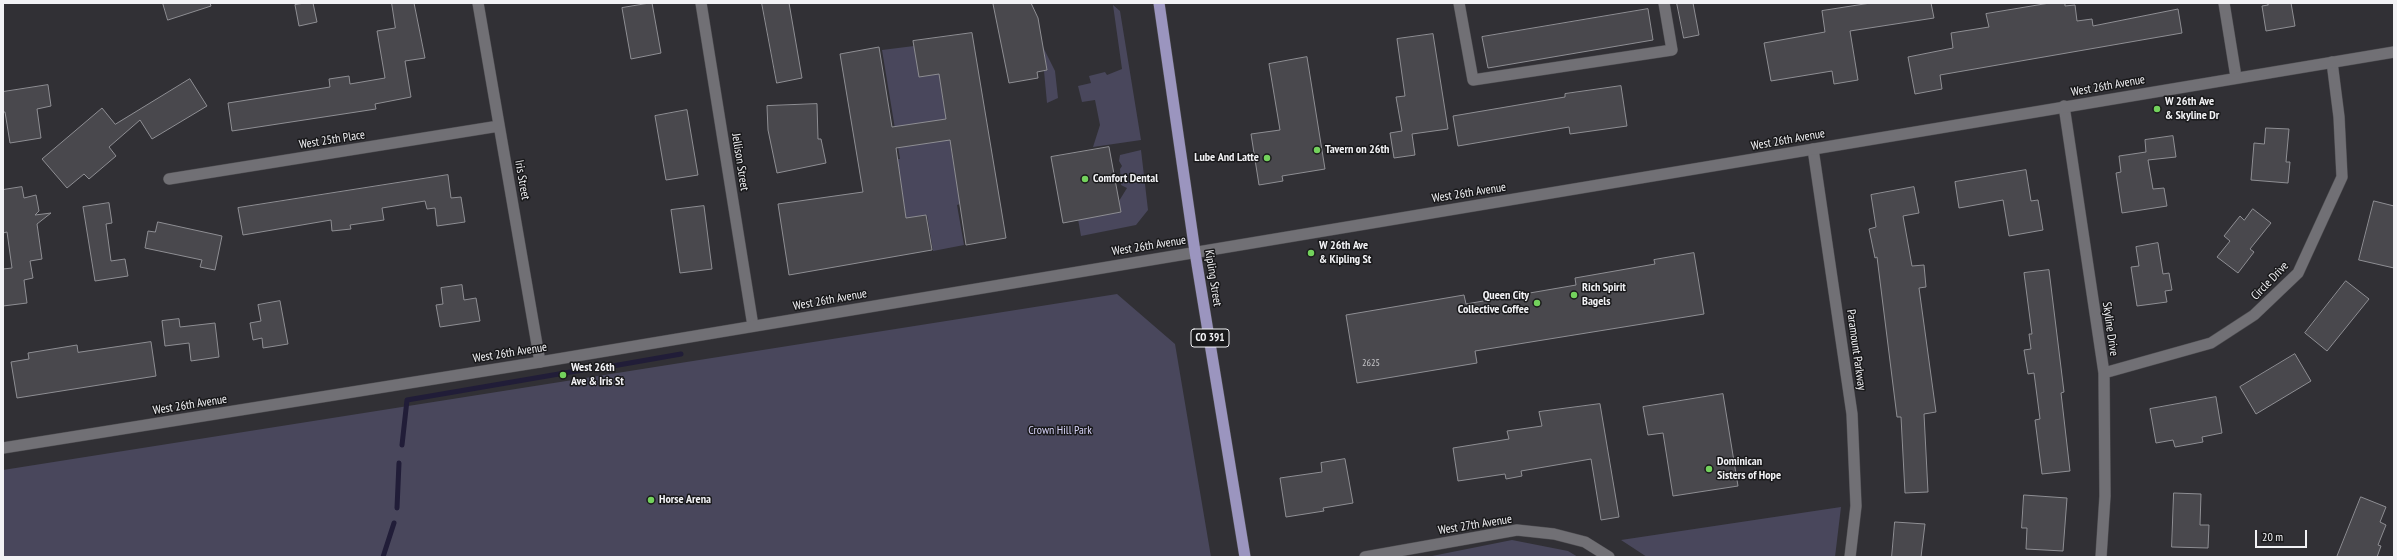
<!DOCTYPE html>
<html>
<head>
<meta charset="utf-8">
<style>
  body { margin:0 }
  #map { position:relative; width:2397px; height:560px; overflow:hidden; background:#313035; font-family:"PT Sans Narrow",sans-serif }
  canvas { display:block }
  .frame { position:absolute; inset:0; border:4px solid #f2f2f5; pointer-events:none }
  .scale { position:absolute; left:2255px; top:530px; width:52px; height:18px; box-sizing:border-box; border:2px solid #f2f2f5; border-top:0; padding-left:5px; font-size:12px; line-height:14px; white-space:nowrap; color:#f2f2f5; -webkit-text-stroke:3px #19191b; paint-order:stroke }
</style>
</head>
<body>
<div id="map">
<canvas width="2397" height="560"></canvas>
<div class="frame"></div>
<div class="scale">20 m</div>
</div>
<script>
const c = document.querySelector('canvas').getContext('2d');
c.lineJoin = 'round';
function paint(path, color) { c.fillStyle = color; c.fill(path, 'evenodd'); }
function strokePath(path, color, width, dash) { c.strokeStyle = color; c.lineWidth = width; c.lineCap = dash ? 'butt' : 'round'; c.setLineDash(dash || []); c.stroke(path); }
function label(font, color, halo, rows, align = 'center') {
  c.font = font + ' "PT Sans Narrow",sans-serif'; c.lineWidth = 3; c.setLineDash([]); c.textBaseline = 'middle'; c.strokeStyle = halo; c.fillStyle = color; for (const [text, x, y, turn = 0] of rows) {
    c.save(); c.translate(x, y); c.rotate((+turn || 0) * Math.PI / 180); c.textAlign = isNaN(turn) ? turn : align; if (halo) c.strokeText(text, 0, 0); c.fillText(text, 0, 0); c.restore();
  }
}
const green = new Path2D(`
  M 1113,5 L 1120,11 L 1141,140 L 1093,147 L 1100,125 L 1095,100 L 1082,102 L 1078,86 L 1091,83 L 1089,76 L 1105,72 L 1107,75 L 1122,69 Z
  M 914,46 L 919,77 L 939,74 L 960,204 L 957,205 L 964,245 L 933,251 L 927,215 L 906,218 L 897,159 L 900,159 L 882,50 Z
  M 1043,47 L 1055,71 L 1058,98 L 1047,103 L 1044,71 L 1047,70 Z
  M 1141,150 L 1148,210 L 1136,225 L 1081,236 L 1078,219 L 1121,212 L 1119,201 L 1127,188 L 1121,185 L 1120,169 L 1122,166 L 1119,161 L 1120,155 Z
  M 1117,294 L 1175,344 L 1211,557 L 3,557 L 3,470 Z
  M 1841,507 L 1835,557 L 1647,557 L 1621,540 Z
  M 1512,540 L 1568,551 L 1578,557 L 1427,557 Z`);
const stream = new Path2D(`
  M 607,367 L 681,354
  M 402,445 L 407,400 L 588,369
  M 397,508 L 399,463
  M 383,557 L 394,523`);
const building = new Path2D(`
  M 163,3 L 210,3 L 211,6 L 168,20 Z
  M 305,3 L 313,3 L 317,22 L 299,26 L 295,5 Z
  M 392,3 L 414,3 L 425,58 L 405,61 L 411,97 L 375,104 L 376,109 L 232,131 L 228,103 L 330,87 L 329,79 L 349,76 L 350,84 L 385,78 L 377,31 L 395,28 Z
  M 652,3 L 661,53 L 631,59 L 622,8 Z
  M 762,3 L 789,3 L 802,78 L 777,83 Z
  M 1001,3 L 1031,3 L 1038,18 L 1047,70 L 1037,72 L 1038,78 L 1009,83 L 993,4 Z
  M 1677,3 L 1693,3 L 1699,35 L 1684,38 Z
  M 1871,3 L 1931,3 L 1934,18 L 1850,31 L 1858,80 L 1834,84 L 1832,71 L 1771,81 L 1764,43 L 1825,32 L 1822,11 Z
  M 2050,3 L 2065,3 L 2065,6 L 2075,5 L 2077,21 L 2092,19 L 2093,26 L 2178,9 L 2182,33 L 1940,75 L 1942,89 L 1915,94 L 1908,57 L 1953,48 L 1951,33 L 1989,27 L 1986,14 Z
  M 2267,3 L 2291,3 L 2295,26 L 2266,31 L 2262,6 L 2268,5 Z
  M 1648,9 L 1653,40 L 1488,68 L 1482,37 Z
  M 972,33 L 1006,238 L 966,245 L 950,140 L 896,148 L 906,218 L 926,215 L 932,250 L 789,275 L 778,204 L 863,192 L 840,54 L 879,47 L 892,127 L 946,119 L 939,74 L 919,77 L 913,41 Z
  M 1433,34 L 1448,129 L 1412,134 L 1415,155 L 1394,158 L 1390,133 L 1402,131 L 1396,97 L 1405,96 L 1397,39 Z
  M 1307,57 L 1325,169 L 1282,176 L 1283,181 L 1259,185 L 1251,134 L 1280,130 L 1269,64 Z
  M 190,79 L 207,106 L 152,139 L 140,120 L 109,147 L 116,156 L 89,179 L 84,174 L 67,188 L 42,159 L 102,108 L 115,124 Z
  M 48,85 L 51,106 L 37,109 L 41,138 L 10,143 L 5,112 L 3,112 L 3,92 Z
  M 1621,86 L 1627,126 L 1570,134 L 1569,127 L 1458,146 L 1453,116 L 1565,97 L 1565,94 Z
  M 817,104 L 818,139 L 821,139 L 826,163 L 777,173 L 768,130 L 767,106 Z
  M 687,110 L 698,175 L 666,180 L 655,116 Z
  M 2266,128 L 2289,129 L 2286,162 L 2290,162 L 2288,183 L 2251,180 L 2254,143 L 2264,144 Z
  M 2173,136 L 2176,157 L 2148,160 L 2153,189 L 2164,188 L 2167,206 L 2122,213 L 2116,173 L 2121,172 L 2119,156 L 2146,152 L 2145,140 Z
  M 1109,147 L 1121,212 L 1063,223 L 1051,157 Z
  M 2026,170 L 2031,201 L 2038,200 L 2043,230 L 2009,236 L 2003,200 L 1959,208 L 1955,182 Z
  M 448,175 L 451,198 L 461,197 L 465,222 L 437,226 L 435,208 L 427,209 L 425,201 L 382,208 L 384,220 L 350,225 L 351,229 L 332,231 L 331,220 L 243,235 L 238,208 Z
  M 22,187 L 24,198 L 36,195 L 39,211 L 35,215 L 51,213 L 37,224 L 42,259 L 30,261 L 33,278 L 24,280 L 27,303 L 3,306 L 3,269 L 12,268 L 7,232 L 3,233 L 3,190 Z
  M 1914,187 L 1919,213 L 1903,216 L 1912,266 L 1924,265 L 1926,287 L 1919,288 L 1936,412 L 1924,414 L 1928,492 L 1905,493 L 1901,417 L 1897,417 L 1877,257 L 1875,258 L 1869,229 L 1876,227 L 1871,195 Z
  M 2374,201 L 2394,206 L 2394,268 L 2359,260 Z
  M 109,203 L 112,223 L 106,224 L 111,261 L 125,259 L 128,276 L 95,281 L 83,207 Z
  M 704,206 L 712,269 L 680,273 L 671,210 Z
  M 2253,209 L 2271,223 L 2250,249 L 2254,252 L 2238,273 L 2217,257 L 2230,241 L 2224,236 L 2240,216 L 2244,220 Z
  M 158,222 L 222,236 L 215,270 L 200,267 L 202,260 L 145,248 L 148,231 L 155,232 Z
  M 2158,243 L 2163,274 L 2169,273 L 2172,290 L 2165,291 L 2167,302 L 2137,306 L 2131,267 L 2139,266 L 2136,247 Z
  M 1694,253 L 1704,314 L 1475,351 L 1477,363 L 1357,383 L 1346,315 L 1464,295 L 1466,304 L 1576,285 L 1575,278 L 1655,264 L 1654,260 Z
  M 2049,270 L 2064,392 L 2061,393 L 2070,471 L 2042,474 L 2035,420 L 2040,419 L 2034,373 L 2028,374 L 2024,350 L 2031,349 L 2029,334 L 2032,334 L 2024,273 Z
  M 2346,281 L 2369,299 L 2327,351 L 2305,333 Z
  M 462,285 L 464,300 L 476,298 L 480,321 L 440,327 L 436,305 L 443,304 L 441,288 Z
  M 280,301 L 288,344 L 263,348 L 262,338 L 253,340 L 250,323 L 261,321 L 258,305 Z
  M 179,319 L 180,327 L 215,323 L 219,357 L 191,361 L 189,343 L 165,346 L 162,321 Z
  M 151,342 L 156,376 L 17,398 L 11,362 L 29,359 L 28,353 L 77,345 L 78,352 Z
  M 2295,354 L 2311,381 L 2256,414 L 2240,387 Z
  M 1723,394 L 1738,486 L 1673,496 L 1663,433 L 1648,435 L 1643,407 Z
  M 2216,397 L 2222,433 L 2202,437 L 2203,442 L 2175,447 L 2173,440 L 2156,443 L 2150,409 Z
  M 1600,404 L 1619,517 L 1601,520 L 1591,459 L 1521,471 L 1522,476 L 1506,479 L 1505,474 L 1458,481 L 1453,448 L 1509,439 L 1507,431 L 1542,426 L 1539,412 Z
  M 1345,459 L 1353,503 L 1323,508 L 1324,511 L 1286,517 L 1280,478 L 1322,472 L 1321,463 Z
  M 2174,493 L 2201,494 L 2200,525 L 2209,525 L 2208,548 L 2172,547 Z
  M 2024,495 L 2067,498 L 2063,551 L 2026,549 L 2027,528 L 2022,528 Z
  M 2361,497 L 2386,507 L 2380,522 L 2386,525 L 2378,545 L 2381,546 L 2377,557 L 2337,557 Z
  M 1895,522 L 1925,524 L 1921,557 L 1892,557 Z`);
const minor = new Path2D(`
  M 478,3 L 540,362
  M 701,3 L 753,326
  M 1459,3 L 1473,80 L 1672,50 L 1664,3
  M 2224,3 L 2236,77
  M 2064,106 L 2104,373 L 2105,496 L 2101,557
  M 1813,149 L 1852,414 L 1856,506 L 1850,557
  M 169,179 L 499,126
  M 2104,373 L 2211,343 L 2254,315 L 2298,273 L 2342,177 L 2339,117 L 2332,62
  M 1365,557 L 1517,530 L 1554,534 L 1585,542 L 1609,557`);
const tertiary = new Path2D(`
  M 3,448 L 540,362 L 2394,52`);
const primary = new Path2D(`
  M 1159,3 L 1195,252 L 1245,557`);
const markers = [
  [2157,109,4,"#73d25c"],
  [1317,150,4,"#73d25c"],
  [1267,158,4,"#73d25c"],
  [1085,179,4,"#73d25c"],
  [1311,253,4,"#73d25c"],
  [1574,295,4,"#73d25c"],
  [1537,303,4,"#73d25c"],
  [563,375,4,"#73d25c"],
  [1709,469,4,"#73d25c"],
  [651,500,4,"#73d25c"]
];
const numberNames = [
  ["2625",1371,363]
];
const shields = [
  [1210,338,38]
];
const shieldNames = [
  ["CO 391",1210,338]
];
const streetNames = [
  ["West 26th Avenue",2108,86,-10],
  ["West 25th Place",332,140,-9],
  ["West 26th Avenue",1788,140,-10],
  ["Jellison Street",740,162,81],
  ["Iris Street",522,180,80],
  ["West 26th Avenue",1469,193,-9],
  ["West 26th Avenue",1149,246,-9],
  ["Kipling Street",1213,278,81],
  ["Circle Drive",2270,281,-46],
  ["West 26th Avenue",830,300,-10],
  ["Skyline Drive",2110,329,82],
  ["Paramount Parkway",1856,350,82],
  ["West 26th Avenue",510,353,-9],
  ["West 26th Avenue",190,405,-9],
  ["West 27th Avenue",1475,525,-9]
];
const poiNames = [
  ["W 26th Ave",2165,102],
  ["& Skyline Dr",2165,116],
  ["Tavern on 26th",1325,150],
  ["Lube And Latte",1259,158,"right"],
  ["Comfort Dental",1093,179],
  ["W 26th Ave",1319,246],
  ["& Kipling St",1319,260],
  ["Rich Spirit",1582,288],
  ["Bagels",1582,302],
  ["Queen City",1529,296,"right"],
  ["Collective Coffee",1529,310,"right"],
  ["West 26th",571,368],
  ["Ave & Iris St",571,382],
  ["Dominican",1717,462],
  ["Sisters of Hope",1717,476],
  ["Horse Arena",659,500]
];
const parkNames = [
  ["Crown Hill Park",1060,431]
];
paint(green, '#49475c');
strokePath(stream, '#211d38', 5);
paint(building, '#49484d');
strokePath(building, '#8e8e93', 1);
strokePath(minor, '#4d4c50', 12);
strokePath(tertiary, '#4d4c50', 12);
strokePath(primary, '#4d4c50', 12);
strokePath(minor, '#717075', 11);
strokePath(tertiary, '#717075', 11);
strokePath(primary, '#9b95bf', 11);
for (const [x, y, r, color] of markers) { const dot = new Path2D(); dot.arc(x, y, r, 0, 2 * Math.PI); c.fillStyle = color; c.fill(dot); strokePath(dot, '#19191b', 1.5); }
label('10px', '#c8c8cb', null, numberNames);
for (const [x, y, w] of shields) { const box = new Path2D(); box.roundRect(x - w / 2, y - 9, w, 18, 3); c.fillStyle = '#19191b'; c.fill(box); strokePath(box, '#f2f2f5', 1); }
label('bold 11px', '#f2f2f5', null, shieldNames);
label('12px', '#f2f2f5', '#19191b', streetNames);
label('bold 12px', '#f2f2f5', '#19191b', poiNames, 'left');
label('12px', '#d7d3f7', '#19191b', parkNames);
</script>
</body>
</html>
